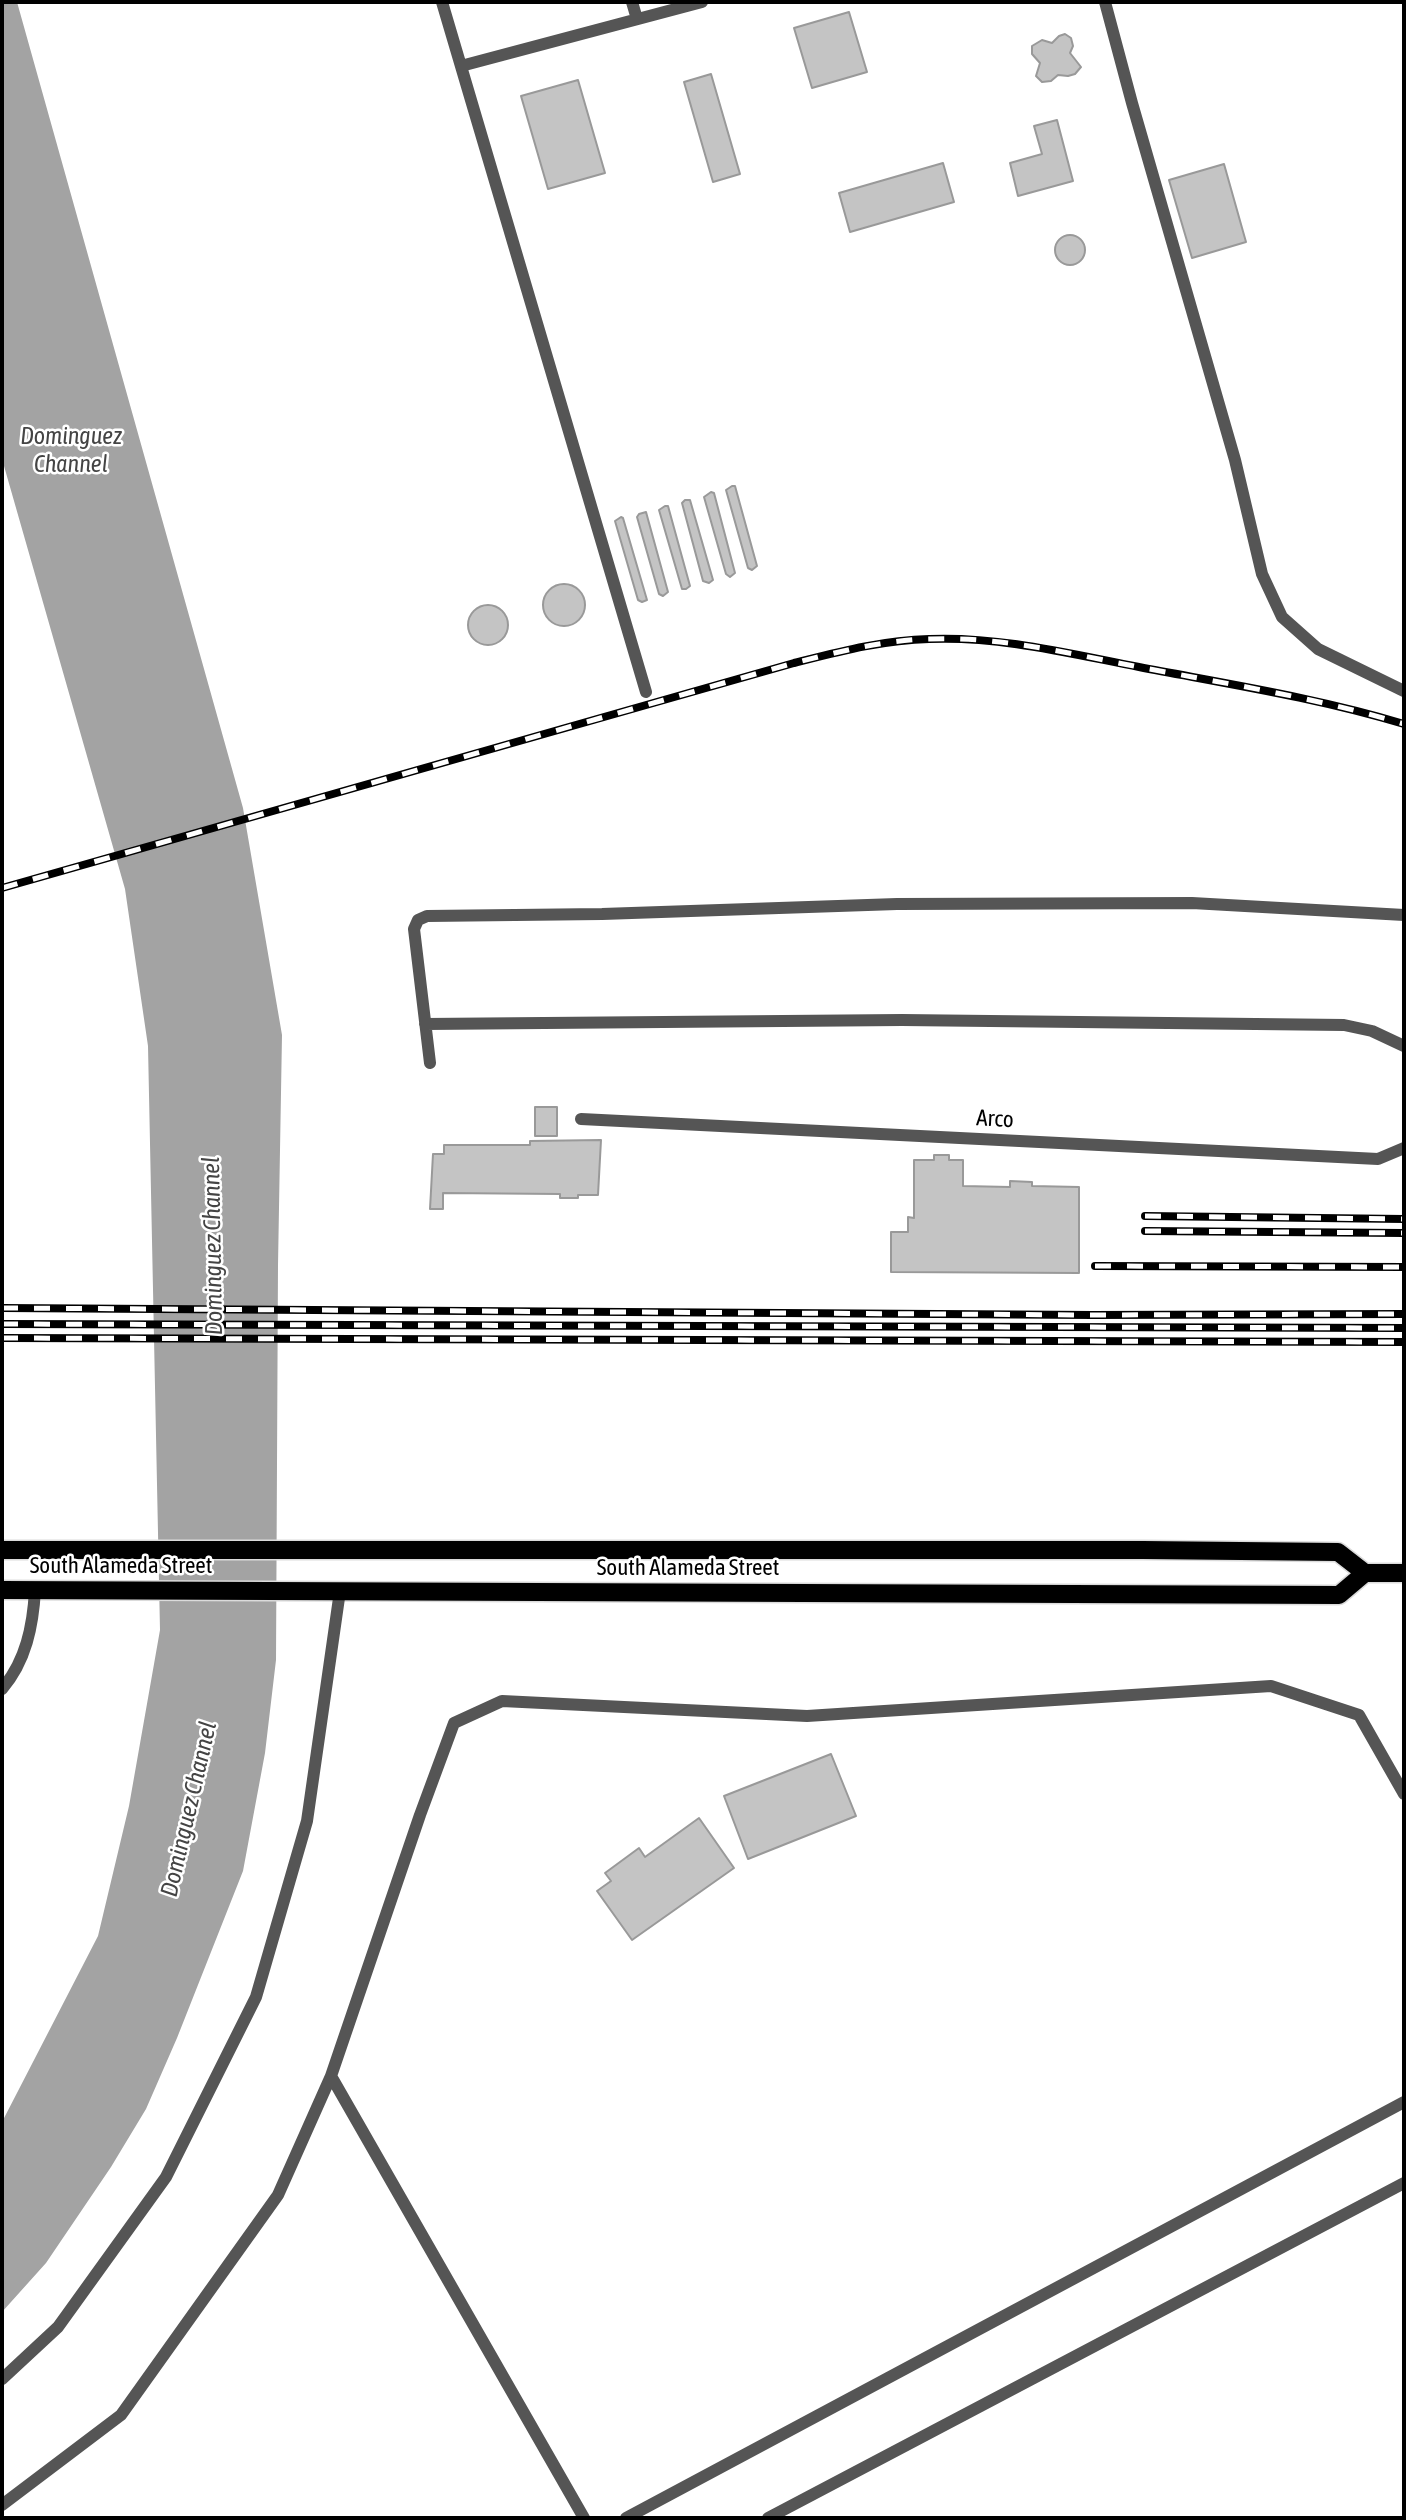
<!DOCTYPE html>
<html>
<head>
<meta charset="utf-8">
<style>
  body { margin:0 }
  #map { position:relative; width:1406px; height:2520px; overflow:hidden; background:#fff; font-family:"Asap Condensed",sans-serif }
  canvas { display:block }
  .frame { position:absolute; inset:0; border:4px solid #000; pointer-events:none }
</style>
</head>
<body>
<div id="map">
<canvas width="1406" height="2520"></canvas>
<div class="frame"></div>
</div>
<script>
const c = document.querySelector('canvas').getContext('2d');
c.lineJoin = 'round';
function paint(path, color) { c.fillStyle = color; c.fill(path, 'evenodd'); }
function strokePath(path, color, width, dash) { c.strokeStyle = color; c.lineWidth = width; c.lineCap = dash ? 'butt' : 'round'; c.setLineDash(dash || []); c.stroke(path); }
function label(font, color, halo, rows, align = 'center') {
  c.font = font + ' "Asap Condensed",sans-serif'; c.lineWidth = 5; c.setLineDash([]); c.textBaseline = 'middle'; c.strokeStyle = halo; c.fillStyle = color; for (const [text, x, y, turn = 0] of rows) {
    c.save(); c.translate(x, y); c.rotate((+turn || 0) * Math.PI / 180); c.textAlign = isNaN(turn) ? turn : align; if (halo) c.strokeText(text, 0, 0); c.fillText(text, 0, 0); c.restore();
  }
}
const water = new Path2D(`
  M 2,2 L 17,2 L 243,808 L 282,1035 L 278,1265 L 276,1660 L 265,1753 L 243,1871 L 177,2038 L 146,2109 L 111,2167 L 46,2263 L 2,2312 L 2,2122 L 98,1936 L 129,1806 L 160,1630 L 148,1046 L 125,889 L 2,459 Z`);
const building = new Path2D(`
  M 849,12 L 867,72 L 812,88 L 794,28 Z
  M 1065,34 L 1071,38 L 1073,46 L 1070,53 L 1081,67 L 1075,74 L 1068,76 L 1058,75 L 1051,81 L 1042,82 L 1036,76 L 1040,63 L 1032,54 L 1032,46 L 1042,40 L 1052,43 L 1059,36 Z
  M 711,74 L 740,174 L 713,182 L 684,82 Z
  M 578,80 L 605,173 L 548,189 L 521,96 Z
  M 1057,120 L 1073,181 L 1018,196 L 1010,163 L 1042,154 L 1034,126 Z
  M 943,163 L 954,202 L 850,232 L 839,193 Z
  M 1224,164 L 1246,242 L 1192,258 L 1169,180 Z
  M1055 250a15 15 0 1 1 30 0a15 15 0 1 1-30 0Z
  M 732,486 L 735,486 L 757,566 L 752,570 L 748,568 L 726,490 Z
  M 711,492 L 714,493 L 735,573 L 730,577 L 726,574 L 704,497 Z
  M 685,500 L 690,500 L 713,580 L 709,583 L 703,581 L 682,503 Z
  M 665,506 L 668,506 L 690,586 L 686,589 L 682,589 L 659,510 Z
  M 646,512 L 668,592 L 663,596 L 659,594 L 637,517 L 639,514 Z
  M 621,517 L 623,518 L 647,600 L 642,602 L 638,600 L 615,521 Z
  M543 605a21 21 0 1 1 42 0a21 21 0 1 1-42 0Z
  M468 625a20 20 0 1 1 40 0a20 20 0 1 1-40 0Z
  M 535,1107 L 557,1107 L 557,1136 L 535,1136 Z
  M 601,1140 L 598,1195 L 578,1195 L 578,1198 L 560,1198 L 560,1194 L 443,1193 L 443,1209 L 430,1209 L 433,1154 L 444,1154 L 444,1145 L 530,1145 L 530,1141 Z
  M 934,1155 L 949,1155 L 949,1160 L 963,1160 L 963,1186 L 1010,1187 L 1010,1181 L 1032,1182 L 1032,1186 L 1079,1187 L 1079,1273 L 891,1272 L 891,1232 L 908,1232 L 908,1217 L 914,1218 L 914,1160 L 934,1160 Z
  M 831,1754 L 856,1816 L 748,1859 L 724,1796 Z
  M 699,1818 L 734,1868 L 632,1940 L 597,1891 L 611,1881 L 605,1873 L 639,1848 L 645,1857 Z`);
const lane = new Path2D(`
  M 442,2 L 646,692
  M 632,2 L 637,19
  M 1105,2 L 1132,103 L 1235,460 L 1262,574 L 1282,617 L 1318,649 L 1404,691
  M 461,66 L 702,2
  M 425,1024 L 902,1020 L 1344,1025 L 1372,1031 L 1404,1046
  M 430,1063 L 414,929 L 418,920 L 427,916 L 602,914 L 897,904 L 1192,903 L 1404,915
  M 581,1119 L 1378,1159 L 1404,1148
  M 2,1689 C 26,1661 33,1626 35,1590
  M 331,2076 L 584,2518
  M 2,2379 L 58,2327 L 166,2177 L 256,1997 L 307,1821 L 340,1591
  M 2,2505 L 121,2415 L 278,2195 L 331,2076 L 420,1815 L 454,1723 L 502,1701 L 807,1716 L 1271,1686 L 1359,1715 L 1404,1794
  M 626,2518 L 1404,2102
  M 768,2518 L 1404,2183`);
const primary = new Path2D(`
  M 2,1550 L 1143,1550 L 1338,1552 L 1365,1573 L 1404,1573
  M 2,1590 L 1339,1595 L 1365,1573`);
const rail = new Path2D(`
  M 2,888 L 794,663 C 838,652 883,640 929,639 C 1000,636 1071,654 1139,667 C 1228,684 1318,698 1404,724
  M 1145,1216 L 1404,1219
  M 1145,1231 L 1404,1233
  M 1095,1266 L 1404,1267
  M 2,1308 L 1093,1315 L 1404,1314
  M 2,1324 L 1404,1328
  M 2,1338 L 1404,1342`);
const streetNames = [
  ["Arco",995,1119,3],
  ["South Alameda Street",121,1566],
  ["South Alameda Street",688,1568]
];
const waterNames = [
  ["Dominguez",71,436],
  ["Channel",71,464],
  ["Dominguez Channel",213,1246,-91],
  ["Dominguez Channel",189,1809,-77]
];
paint(water, '#a3a3a3');
paint(building, '#c4c4c4');
strokePath(building, '#999', 2);
strokePath(primary, '#dbdbdb', 21);
strokePath(lane, '#555', 12);
strokePath(primary, '#000', 18);
strokePath(rail, '#000', 8);
strokePath(rail, '#fff', 5, [16]);
label('23px', '#000', '#fff', streetNames);
label('italic 24px', '#444', '#fff', waterNames);
</script>
</body>
</html>
